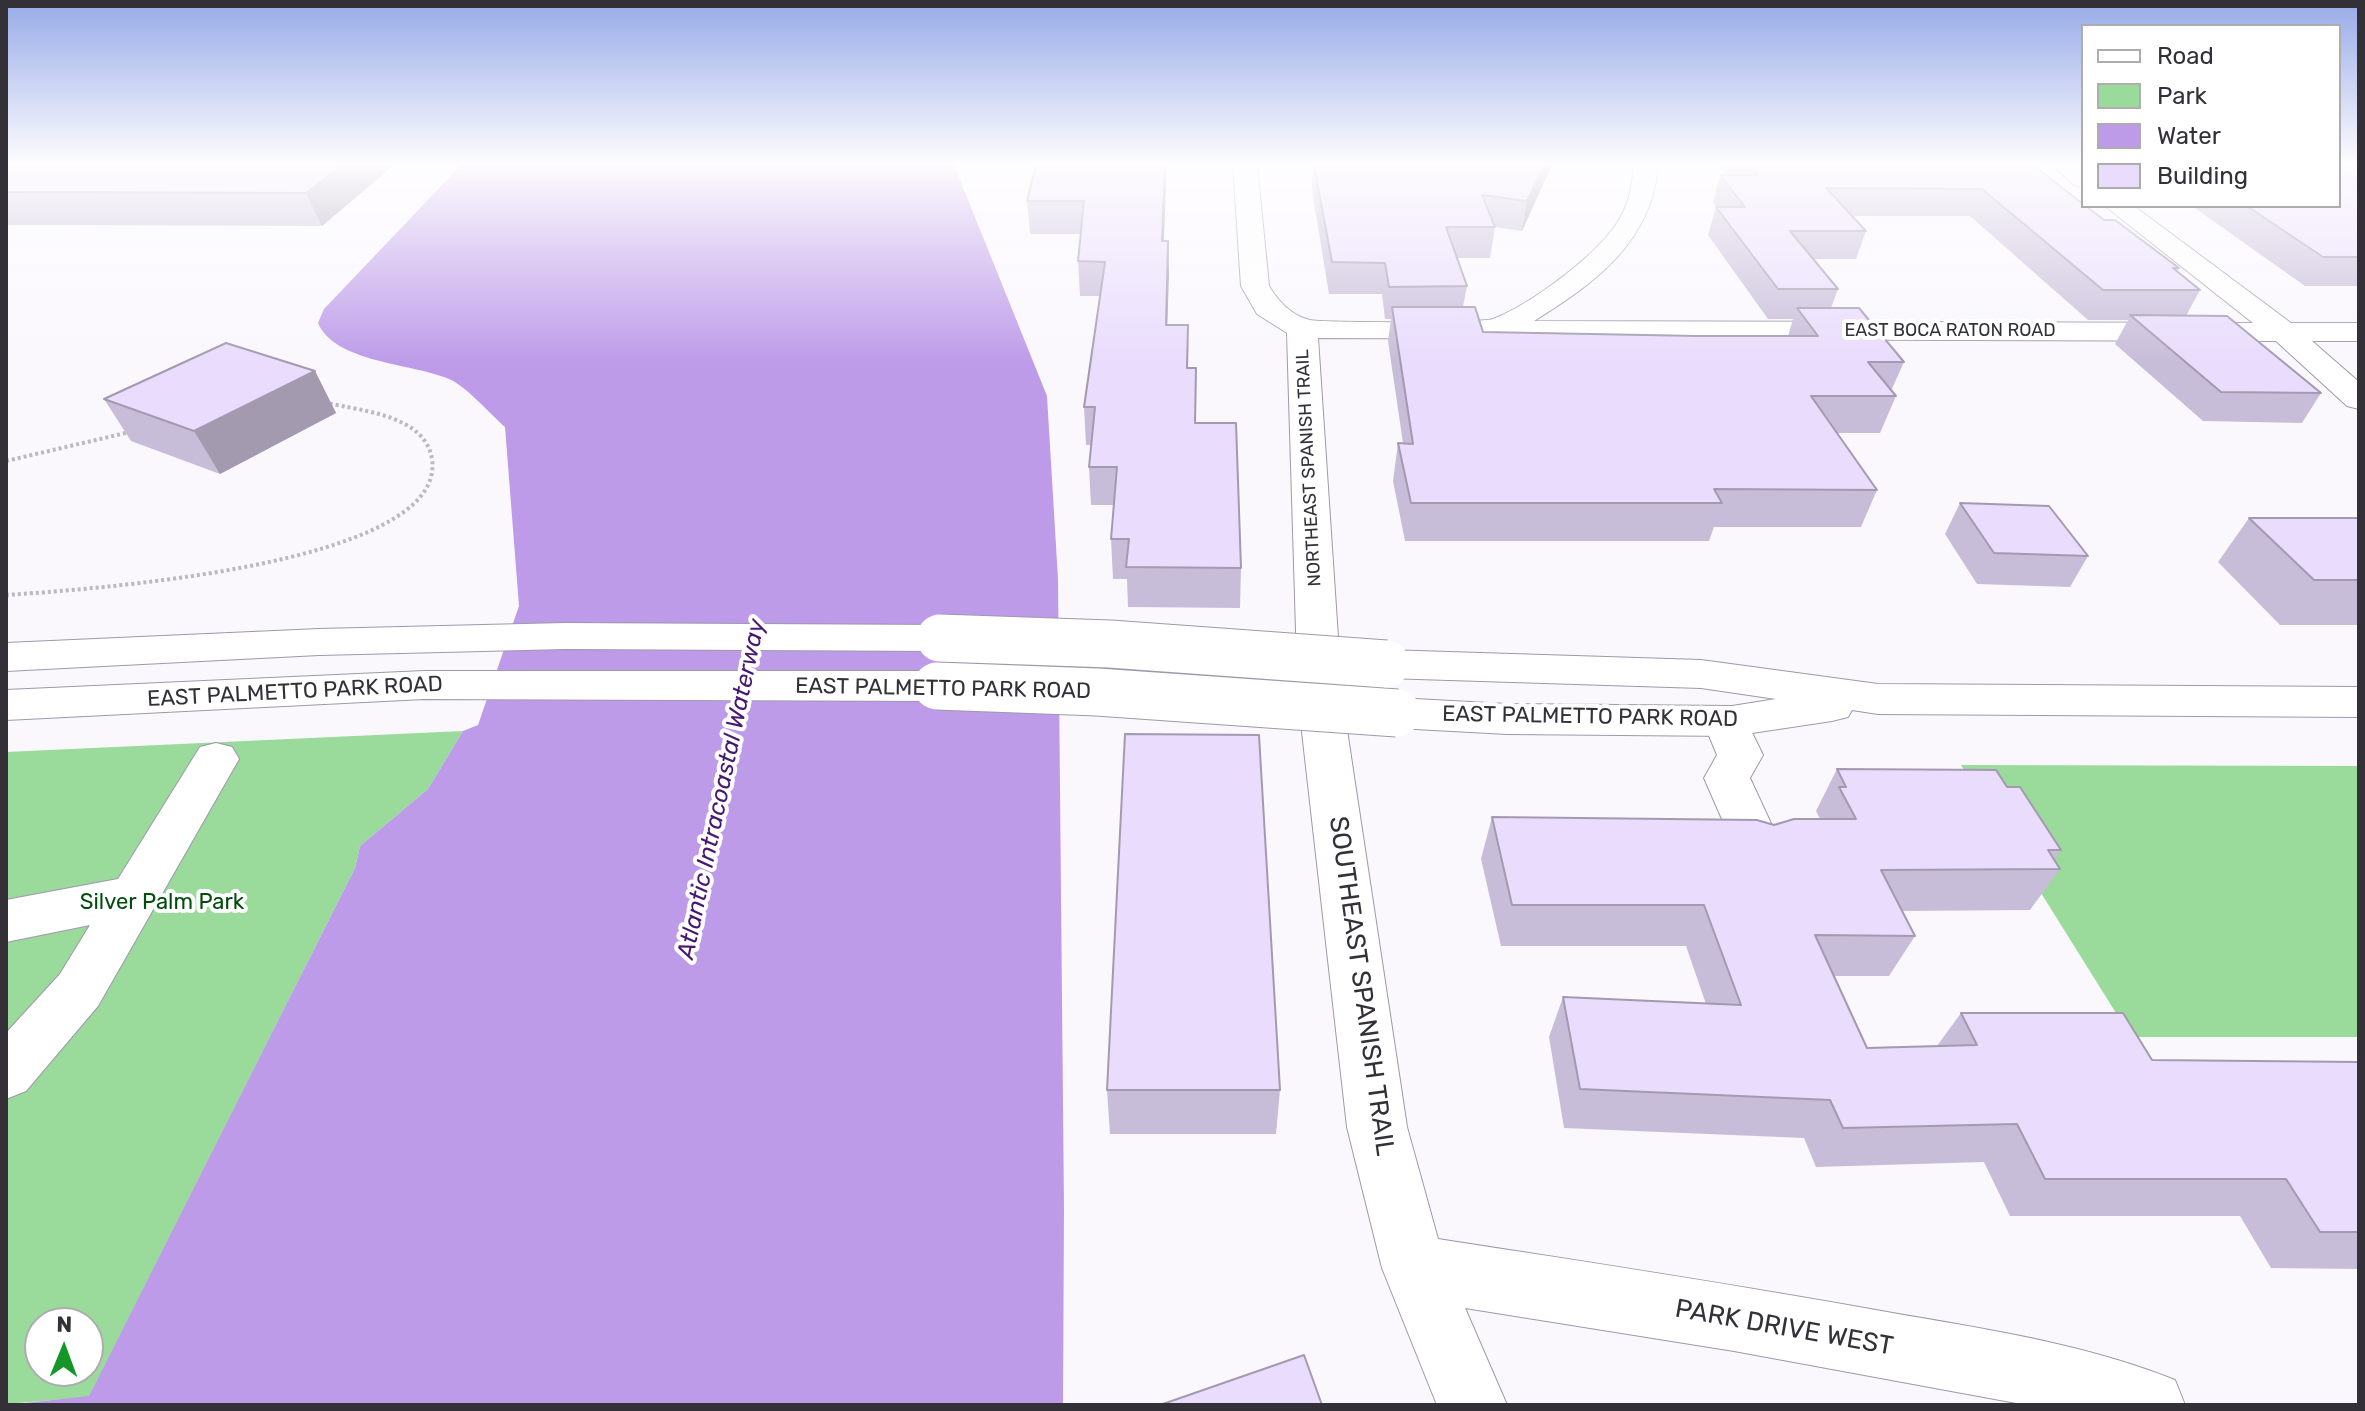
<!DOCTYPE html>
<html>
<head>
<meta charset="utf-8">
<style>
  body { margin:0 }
  #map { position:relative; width:2365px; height:1411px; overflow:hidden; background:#faf8fd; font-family:Rubik,sans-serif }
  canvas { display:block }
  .frame { position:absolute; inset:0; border:8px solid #333038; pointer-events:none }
  .legend { position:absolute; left:2081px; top:24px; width:260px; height:184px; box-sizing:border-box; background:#fff; border:2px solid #adacaf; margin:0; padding:10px 14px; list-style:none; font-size:24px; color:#333038 }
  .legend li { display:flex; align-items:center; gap:16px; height:40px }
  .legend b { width:40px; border:2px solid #adacaf }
  .north { position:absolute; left:24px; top:1307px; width:80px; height:80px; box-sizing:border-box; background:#fff; border:2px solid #adacaf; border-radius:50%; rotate:1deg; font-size:22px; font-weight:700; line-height:32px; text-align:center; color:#333038 }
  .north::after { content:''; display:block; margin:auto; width:28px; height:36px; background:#159629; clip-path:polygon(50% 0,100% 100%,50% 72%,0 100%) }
</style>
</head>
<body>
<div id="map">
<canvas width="2365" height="1411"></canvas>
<div class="frame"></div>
<ul class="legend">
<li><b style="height:10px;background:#fff"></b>Road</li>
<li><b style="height:22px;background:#9ada9a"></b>Park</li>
<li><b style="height:22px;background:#bd9be9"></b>Water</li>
<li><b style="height:22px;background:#e9dcfc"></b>Building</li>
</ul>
<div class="north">N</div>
</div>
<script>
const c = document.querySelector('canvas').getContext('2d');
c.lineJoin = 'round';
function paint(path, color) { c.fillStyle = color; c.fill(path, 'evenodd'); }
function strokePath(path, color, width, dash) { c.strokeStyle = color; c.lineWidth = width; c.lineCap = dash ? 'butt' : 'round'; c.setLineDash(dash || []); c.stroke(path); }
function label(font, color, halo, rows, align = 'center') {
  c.font = font + ' Rubik,sans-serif'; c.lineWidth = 8; c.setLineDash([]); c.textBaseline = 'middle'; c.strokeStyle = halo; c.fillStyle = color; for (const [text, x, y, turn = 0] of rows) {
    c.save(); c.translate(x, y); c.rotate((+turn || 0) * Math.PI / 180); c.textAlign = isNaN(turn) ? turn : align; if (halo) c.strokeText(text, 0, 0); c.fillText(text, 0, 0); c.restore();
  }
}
const green = new Path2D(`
  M 463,731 L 428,789 L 360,846 L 355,868 L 89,1397 L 6,1404 L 6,752 ZM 40,1323 L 88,1323 L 88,1371 L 40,1371 Z
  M 1961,765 L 2359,766 L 2359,1037 L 2131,1037 Z`);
const water = new Path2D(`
  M 461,165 L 954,165 L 1047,396 L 1058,579 L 1064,1209 L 1063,1405 L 6,1405 L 89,1396 L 355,868 L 360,846 L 428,789 L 463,731 L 478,725 L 519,606 L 505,427 C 490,414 466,386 449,379 C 412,363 335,363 318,323 L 324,309 Z`);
const path = new Path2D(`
  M 6,461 L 130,432
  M 6,595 C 78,590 448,567 432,459 C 425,415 362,411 327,403`);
const minor = new Path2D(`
  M 1233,165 L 1257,165 L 1269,286 C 1278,301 1292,316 1310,320 C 1325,323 1482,323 1493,319 C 1530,305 1601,253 1620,218 C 1630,201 1632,184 1634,165 L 1658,165 C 1652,242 1595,283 1534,321 L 2253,323 L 2105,206 L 2134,206 L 2291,323 L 2359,323 L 2359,341 L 2312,341 L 2359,382 L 2359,409 L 2347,406 L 2276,341 L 1318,338 L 1342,697 L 1407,1127 L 1438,1239 C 1588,1262 1738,1285 1887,1312 C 1983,1329 2083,1343 2175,1380 L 2185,1405 L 2027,1405 L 1734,1351 L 1465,1308 L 1507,1405 L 1437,1405 L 1382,1268 L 1347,1127 L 1298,697 L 1287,333 L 1257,314 L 1241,286 Z
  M 2052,165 L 2079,165 L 2083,168 L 2083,187 L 2074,185 Z
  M 1725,706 L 1741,710 L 1763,755 L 1750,778 L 1781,845 L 1773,858 L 1756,864 L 1739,858 L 1704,778 L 1717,755 L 1703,721 L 1709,710 Z
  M 216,743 L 232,747 L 239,759 L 98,1006 L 26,1091 L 6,1099 L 6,1033 L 60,974 L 90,925 L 6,942 L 6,900 L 118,879 L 200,747 Z`);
const major = new Path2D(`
  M 565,623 L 940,625 L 955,629 L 961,638 L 955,647 L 940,651 L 565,649 L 319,655 L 6,671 L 6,643 L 319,629 Z
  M 1386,650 L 1701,660 L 1878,684 L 2359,687 L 2359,717 L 1878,714 L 1852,710 L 1848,717 L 1832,721 L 1732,736 L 1507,734 L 1397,728 L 1381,724 L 1375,713 L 1381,702 L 1397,698 L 1507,704 L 1732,706 L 1776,699 L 1701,688 L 1386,678 L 1371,674 L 1365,664 L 1371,654 Z
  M 424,671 L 937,671 L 952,676 L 959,686 L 952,696 L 937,701 L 424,699 L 6,720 L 6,690 Z`);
const majorBridge = new Path2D(`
  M 940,638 L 1110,644 L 1386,664
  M 937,686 L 1097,692 L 1397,713`);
const wall = new Path2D(`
  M 6,165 L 394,165 L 322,226 L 6,225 Z
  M 1166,165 L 1164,241 L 1168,241 L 1167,325 L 1188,368 L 1196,423 L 1241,568 L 1240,608 L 1128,607 L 1127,579 L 1113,579 L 1111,539 L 1114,505 L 1091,505 L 1089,467 L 1091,445 L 1086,445 L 1084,407 L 1100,296 L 1080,296 L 1078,261 L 1081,234 L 1030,234 L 1027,201 Z
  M 1313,165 L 1552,165 L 1522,231 L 1495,227 L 1490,258 L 1457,258 L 1467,286 L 1463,307 L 1483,332 L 1698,336 L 1788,336 L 1793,319 L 1768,319 L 1708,235 L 1716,207 L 1713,202 L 1720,175 L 1727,175 L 1719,165 L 2033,165 L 2104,220 L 2179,268 L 2177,271 L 2200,290 L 2186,316 L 2321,393 L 2302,423 L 2203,421 L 2115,344 L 2128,320 L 2088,320 L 1970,216 L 1852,216 L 1866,231 L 1856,259 L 1814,259 L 1838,289 L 1831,308 L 1904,362 L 1891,391 L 1896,396 L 1880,433 L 1837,433 L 1877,490 L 1861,527 L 1714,527 L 1709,541 L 1405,541 L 1393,481 L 1398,443 L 1403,443 L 1388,341 L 1391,319 L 1385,319 L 1382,294 L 1329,294 L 1312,190 Z
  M 2359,165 L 2359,286 L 2305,286 L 2192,206 L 2339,206 Z
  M 315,371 L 336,413 L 220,474 L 131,441 L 104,399 Z
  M 1960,503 L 2088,556 L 2070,587 L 1977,584 L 1945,534 Z
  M 2249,518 L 2359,518 L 2359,625 L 2280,625 L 2218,562 Z
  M 1837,769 L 2007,787 L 2061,850 L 2054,860 L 2060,869 L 2030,910 L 1902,911 L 1915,936 L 1889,976 L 1834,976 L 1867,1048 L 1937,1046 L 1961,1013 L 2152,1060 L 2359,1062 L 2359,1269 L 2271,1268 L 2240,1216 L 2010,1216 L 1984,1162 L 1816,1167 L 1804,1138 L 1564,1128 L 1549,1037 L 1563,997 L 1706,1004 L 1686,946 L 1501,946 L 1481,859 L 1492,817 L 1774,825 L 1820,819 L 1816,811 Z
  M 1107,1090 L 1280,1090 L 1276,1134 L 1110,1134 Z`);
const shadedWall = new Path2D(`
  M 342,165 L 394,165 L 322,226 L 306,193 Z
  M 1166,165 L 1166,187 L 1162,275 L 1162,241 Z
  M 1544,165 L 1552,165 L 1522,231 L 1527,201 Z
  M 1168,241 L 1169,275 L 1166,361 L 1166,325 Z
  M 315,371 L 336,413 L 220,474 L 194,431 Z`);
const building = new Path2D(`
  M 6,165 L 342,165 L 306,193 L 6,192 Z
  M 1036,165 L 1165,165 L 1162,241 L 1168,241 L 1166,325 L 1188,325 L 1187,368 L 1196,368 L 1195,423 L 1236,423 L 1241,568 L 1126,567 L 1129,539 L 1111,539 L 1117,467 L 1089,467 L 1095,407 L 1084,407 L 1105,262 L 1078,261 L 1084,201 L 1027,201 Z
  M 1314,165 L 1544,165 L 1527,201 L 1482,195 L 1495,227 L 1446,227 L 1467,286 L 1389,287 L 1385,263 L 1332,262 Z
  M 1749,165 L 2033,165 L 2083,204 L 2083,206 L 2086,206 L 2104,220 L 2115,220 L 2179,268 L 2173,268 L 2200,290 L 2103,290 L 1982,189 L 1826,188 L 1866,231 L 1790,231 L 1838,289 L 1778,289 L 1716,207 L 1745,207 L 1720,175 L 1758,175 Z
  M 2339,165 L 2359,165 L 2359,257 L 2323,257 L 2247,206 L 2339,206 Z
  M 1392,307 L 1475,307 L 1483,332 L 1698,336 L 1818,336 L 1797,308 L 1859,308 L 1904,362 L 1868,362 L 1896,396 L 1811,396 L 1877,490 L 1714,489 L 1722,503 L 1411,503 L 1398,443 L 1413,444 Z
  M 2130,315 L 2227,316 L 2321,393 L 2221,392 Z
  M 226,343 L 315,371 L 194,431 L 104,399 Z
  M 1960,503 L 2049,506 L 2088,556 L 1994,553 Z
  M 2249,518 L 2359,518 L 2359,580 L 2314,580 Z
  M 1125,734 L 1259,735 L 1280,1090 L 1107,1090 Z
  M 1837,769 L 1996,770 L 2007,787 L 2020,787 L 2061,850 L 2048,850 L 2060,869 L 1881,870 L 1915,936 L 1815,935 L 1867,1048 L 1977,1045 L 1961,1013 L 2123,1013 L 2152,1060 L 2359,1062 L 2359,1232 L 2320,1232 L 2286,1179 L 2045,1179 L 2017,1124 L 1843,1128 L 1830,1100 L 1580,1089 L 1563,997 L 1741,1005 L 1704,905 L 1512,905 L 1492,817 L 1757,820 L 1774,825 L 1794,819 L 1856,819 L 1839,787 L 1846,787 Z
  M 1304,1355 L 1322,1405 L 1160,1405 Z`);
const farStreetnames = [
  ["EAST BOCA RATON ROAD",1950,331],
  ["NORTHEAST SPANISH TRAIL",1309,468,-93]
];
const streetNames = [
  ["EAST PALMETTO PARK ROAD",943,689,1],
  ["EAST PALMETTO PARK ROAD",295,692,-3],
  ["EAST PALMETTO PARK ROAD",1590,717,1]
];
const parkNames = [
  ["Silver Palm Park",162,903]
];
const waterNames = [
  ["Atlantic Intracoastal Waterway",722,789,-78]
];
const nearStreetnames = [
  ["SOUTHEAST SPANISH TRAIL",1361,986,82],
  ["PARK DRIVE WEST",1784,1328,10]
];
paint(green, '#9ada9a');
paint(water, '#bd9be9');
strokePath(minor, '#9f98aa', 2);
strokePath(major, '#9f98aa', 2);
strokePath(path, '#bbb9bf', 4, [3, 3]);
paint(minor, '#fff');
paint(major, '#fff');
strokePath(majorBridge, '#9f98aa', 49, []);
strokePath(majorBridge, '#fff', 47);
paint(wall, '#c8bdd9');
paint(shadedWall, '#a39ab0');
paint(building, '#e9dcfc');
strokePath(building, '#a39ab0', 2);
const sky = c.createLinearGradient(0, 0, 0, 363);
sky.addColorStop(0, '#97aae8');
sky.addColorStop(0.45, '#fdfcfe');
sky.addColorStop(1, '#fdfcfe00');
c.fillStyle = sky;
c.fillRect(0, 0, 2365, 363);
label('18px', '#333038', '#fff', farStreetnames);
label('22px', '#333038', '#fff', streetNames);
label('22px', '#004c0c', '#fff', parkNames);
label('italic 24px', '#481771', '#fff', waterNames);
label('26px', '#333038', '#fff', nearStreetnames);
</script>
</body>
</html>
